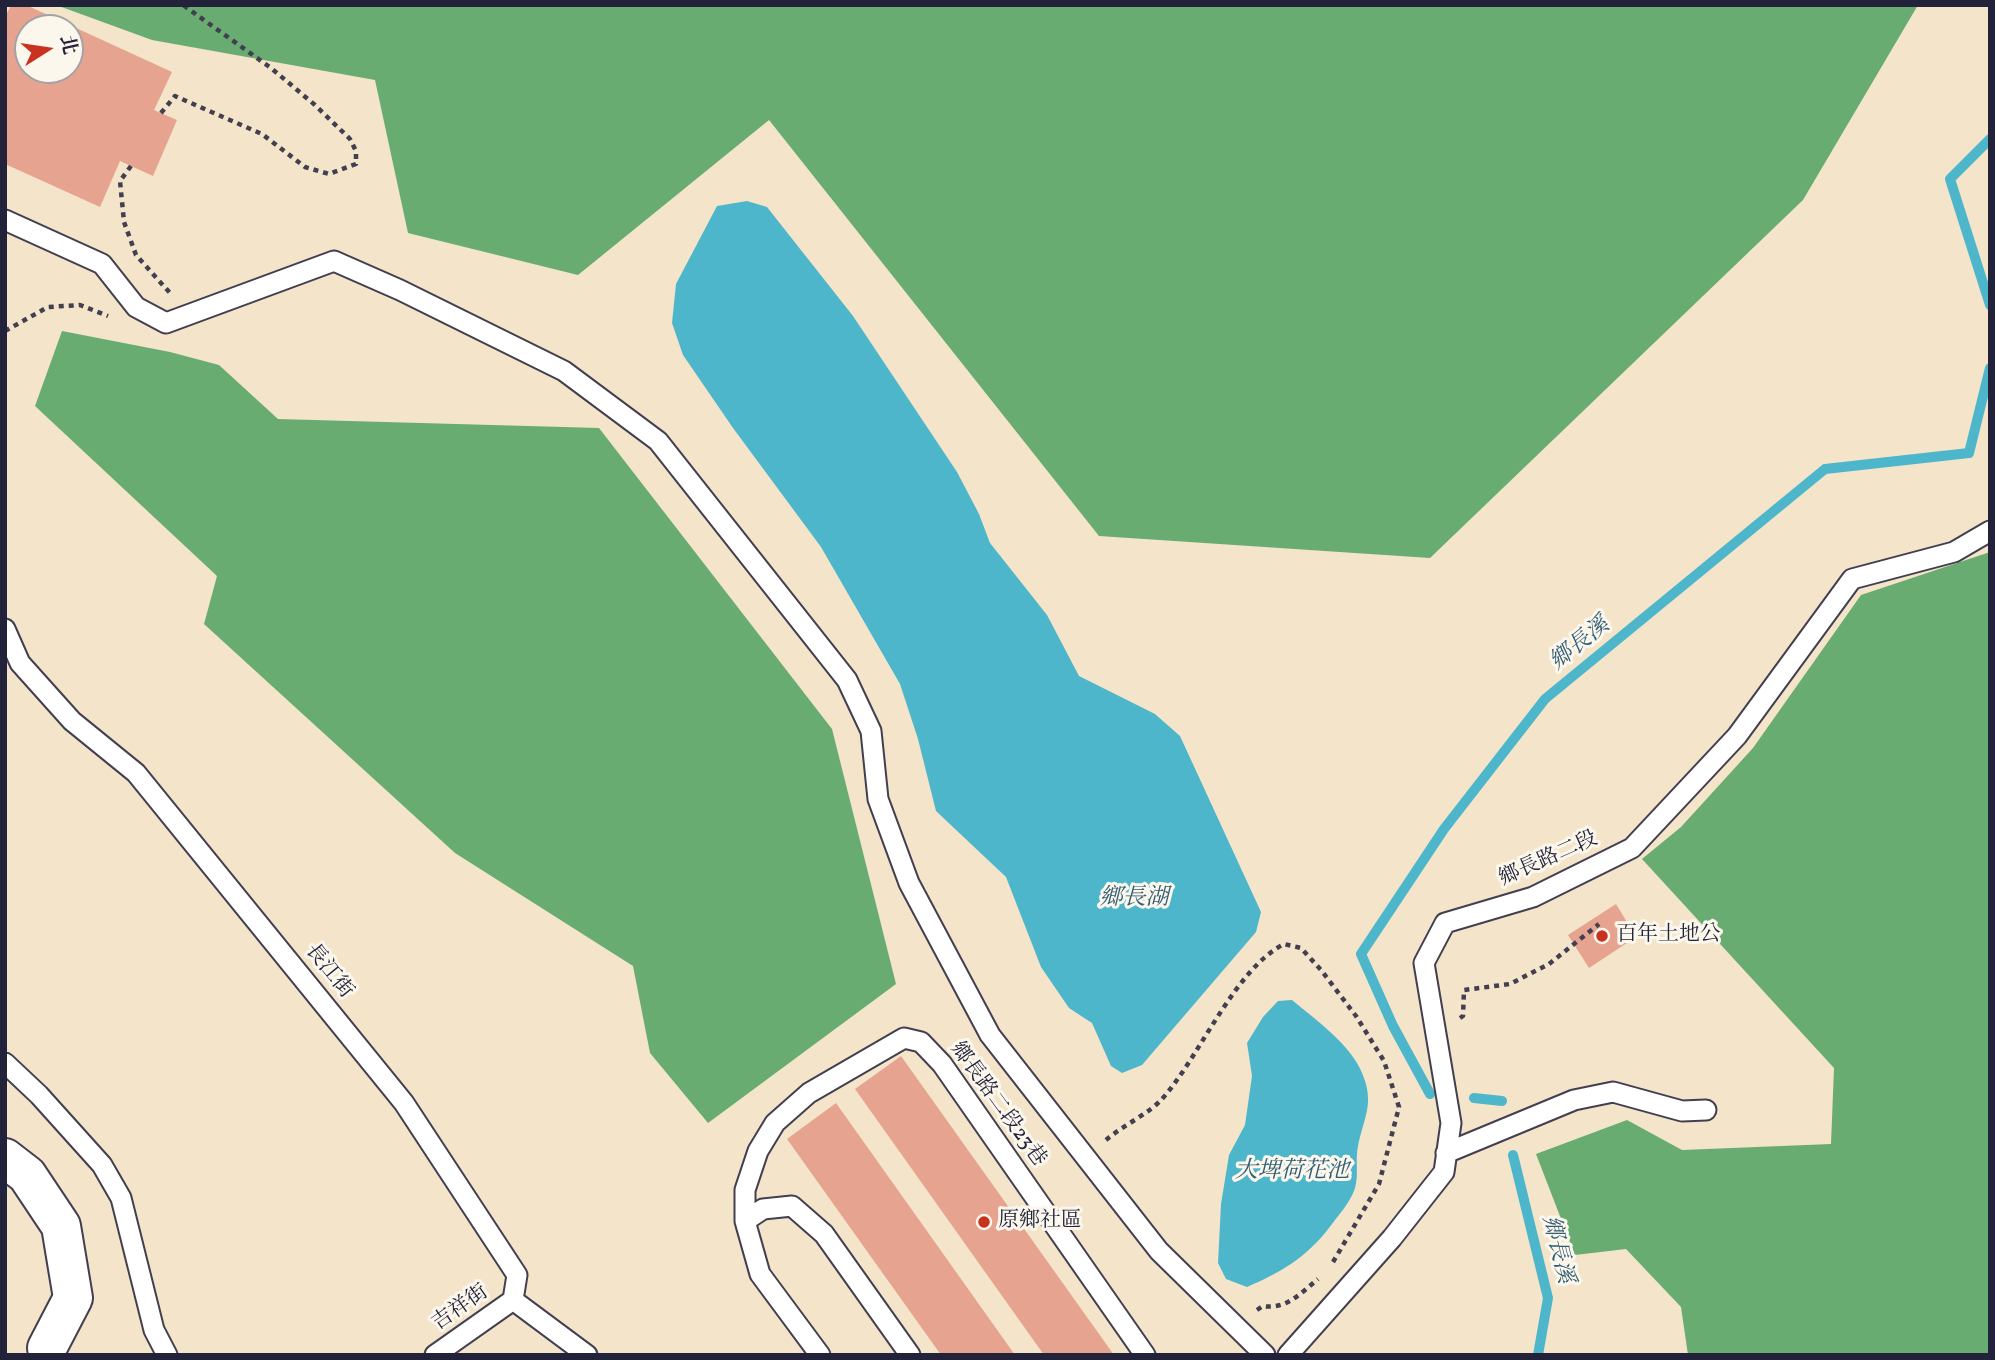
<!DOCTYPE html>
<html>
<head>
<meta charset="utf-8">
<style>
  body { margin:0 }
  #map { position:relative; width:1995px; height:1360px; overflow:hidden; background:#f4e4ca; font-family:Vollkorn,"Noto Serif TC",serif }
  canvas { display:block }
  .frame { position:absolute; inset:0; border:7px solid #22223b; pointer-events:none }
  .north { position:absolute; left:14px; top:14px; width:70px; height:70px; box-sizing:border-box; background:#fbf7ec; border:2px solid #a4a2a5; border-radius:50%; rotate:78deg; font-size:19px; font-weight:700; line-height:28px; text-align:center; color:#22223b }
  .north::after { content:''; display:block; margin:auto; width:24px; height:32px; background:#c8321e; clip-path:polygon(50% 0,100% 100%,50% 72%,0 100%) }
</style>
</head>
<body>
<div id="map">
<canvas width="1995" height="1360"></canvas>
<div class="frame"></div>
<div class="north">北</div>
</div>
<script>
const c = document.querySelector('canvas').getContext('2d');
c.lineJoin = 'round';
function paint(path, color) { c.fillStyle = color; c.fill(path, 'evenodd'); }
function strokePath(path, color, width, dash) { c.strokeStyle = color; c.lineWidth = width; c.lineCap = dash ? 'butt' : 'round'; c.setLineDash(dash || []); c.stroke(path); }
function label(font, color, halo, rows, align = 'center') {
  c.font = font + ' Vollkorn,"Noto Serif TC",serif'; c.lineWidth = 6; c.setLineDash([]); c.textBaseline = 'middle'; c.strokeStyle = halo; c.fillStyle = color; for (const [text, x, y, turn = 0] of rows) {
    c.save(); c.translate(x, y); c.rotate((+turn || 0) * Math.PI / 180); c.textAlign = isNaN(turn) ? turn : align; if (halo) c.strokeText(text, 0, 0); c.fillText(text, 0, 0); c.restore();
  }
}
const forest = new Path2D(`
  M 56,5 L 1918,5 L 1803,200 L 1430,558 L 1099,536 L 769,120 L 578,275 L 408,233 L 375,80 L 152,40 Z
  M 62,331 L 170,352 L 219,365 L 278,419 L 599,428 L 832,729 L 896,984 L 708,1123 L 650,1053 L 633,966 L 455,853 L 204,624 L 217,576 L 35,406 Z
  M 1990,552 L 1990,1355 L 1688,1355 L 1681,1307 L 1626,1249 L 1575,1255 L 1536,1154 L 1627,1120 L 1682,1150 L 1831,1144 L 1834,1068 L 1642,859 L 1681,827 L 1753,748 L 1861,595 Z`);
const water = new Path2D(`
  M 747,201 L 767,207 L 853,316 L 957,472 L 979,514 L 990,543 L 1047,615 L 1079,676 L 1155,714 L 1180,736 L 1261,912 L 1256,932 L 1142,1065 L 1122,1073 L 1111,1066 L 1092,1023 L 1069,1008 L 1041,967 L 1006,877 L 936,811 L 918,739 L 900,684 L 821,547 L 733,428 L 683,355 L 672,323 L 676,284 L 717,206 Z
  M 1292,1000 C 1316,1020 1350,1044 1362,1073 C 1375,1103 1364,1117 1358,1146 C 1355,1159 1359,1175 1355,1188 C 1351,1200 1343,1210 1335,1220 C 1310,1255 1286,1270 1247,1287 L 1226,1279 L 1218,1263 L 1221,1204 L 1229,1155 L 1245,1125 L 1252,1076 L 1247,1043 L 1263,1017 L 1278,1001 Z`);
const stream = new Path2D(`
  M 1990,139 L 1950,179 L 1990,305
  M 1430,1094 L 1393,1026 L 1361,954 L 1444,829 L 1545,699 L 1825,469 L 1969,453 L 1990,368
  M 1474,1098 L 1502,1101
  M 1513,1155 L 1548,1298 L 1538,1355`);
const building = new Path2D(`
  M 11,5 L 26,5 L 172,72 L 154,110 L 177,120 L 153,176 L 120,161 L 100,207 L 5,164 L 5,17 ZM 28,28 L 70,28 L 70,70 L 28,70 Z
  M 1616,904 L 1636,937 L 1589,968 L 1568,935 Z
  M 901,1056 L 1114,1355 L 1044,1355 L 855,1089 Z
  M 836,1103 L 1015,1355 L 941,1355 L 787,1139 Z`);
const path = new Path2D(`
  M 161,113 L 175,96 L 262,134 L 305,167 L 329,174 L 356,164 L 356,151 L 350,139 L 315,105 L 271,68 L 183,5
  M 131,166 L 120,181 L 124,222 L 136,255 L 170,293
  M 5,331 L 48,307 L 80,305 L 108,316
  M 1460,1018 L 1463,1016 L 1464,990 L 1510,984 L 1549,964 L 1599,924
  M 1106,1140 C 1122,1126 1150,1113 1162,1099 C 1201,1055 1234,970 1284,944 L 1301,948 L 1321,970 L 1356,1016 L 1384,1061 L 1399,1107 L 1379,1184 L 1333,1262
  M 1257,1310 L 1263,1306 C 1286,1310 1301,1293 1318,1279`);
const lane = new Path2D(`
  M 5,220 L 102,264 L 136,307 L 166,323 L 334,261 L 400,290 L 564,371 L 658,441 L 847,680 L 871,731 L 878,799 L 909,883 L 990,1035 L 1159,1251 L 1265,1355
  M 5,629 L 20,663 L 72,721 L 136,773 L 404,1103 L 517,1275 L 513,1300 L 587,1355
  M 5,1063 L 39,1095 L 102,1165 L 121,1198 L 154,1330 L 167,1355
  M 1446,1153 L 1574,1100 L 1613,1092 L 1682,1111 L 1706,1110
  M 745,1221 L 763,1209 L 792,1206 L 824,1234 L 910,1355
  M 435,1355 L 513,1300
  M 820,1355 L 760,1274 L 745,1221 L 745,1190 L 758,1151 L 775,1123 L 809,1093 L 904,1038 L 921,1042 L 942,1064 L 1145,1355
  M 1288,1355 L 1392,1238 L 1444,1172 L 1451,1123 L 1424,963 L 1445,923 L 1533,897 L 1632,848 L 1737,736 L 1852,579 L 1954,552 L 1990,531`);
const highway = new Path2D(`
  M 5,1158 L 27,1175 L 61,1226 L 73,1298 L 47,1348`);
const markers = [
  [1602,936,7,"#c8321e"],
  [984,1222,7,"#c8321e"]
];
const streetNames = [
  ["鄉長路二段",1549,860,-24],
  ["長江街",328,972,51],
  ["鄉長路二段23巷",997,1105,54],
  ["吉祥街",461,1309,-35]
];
const poiNames = [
  ["百年土地公",1616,936],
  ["原鄉社區",998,1222]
];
const waterNames = [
  ["鄉長溪",1581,645,-39],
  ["鄉長湖",1134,900],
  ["大埤荷花池",1292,1173],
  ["鄉長溪",1556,1250,76]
];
paint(forest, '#68ac72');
paint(water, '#4db6ca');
strokePath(stream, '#4db6ca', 10);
paint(building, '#e6a490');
strokePath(lane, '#423f50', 23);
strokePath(highway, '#423f50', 42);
strokePath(path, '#423f50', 4.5, [5, 5]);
strokePath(lane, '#fff', 19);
strokePath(highway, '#fff', 38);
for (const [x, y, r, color] of markers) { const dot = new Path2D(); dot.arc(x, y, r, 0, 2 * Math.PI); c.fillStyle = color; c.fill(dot); strokePath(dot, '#fbf7ec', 2.5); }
label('21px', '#22223b', '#fbf7ec', streetNames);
label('21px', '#22223b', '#fbf7ec', poiNames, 'left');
label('italic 23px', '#335d74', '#fbf7ec', waterNames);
</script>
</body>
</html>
